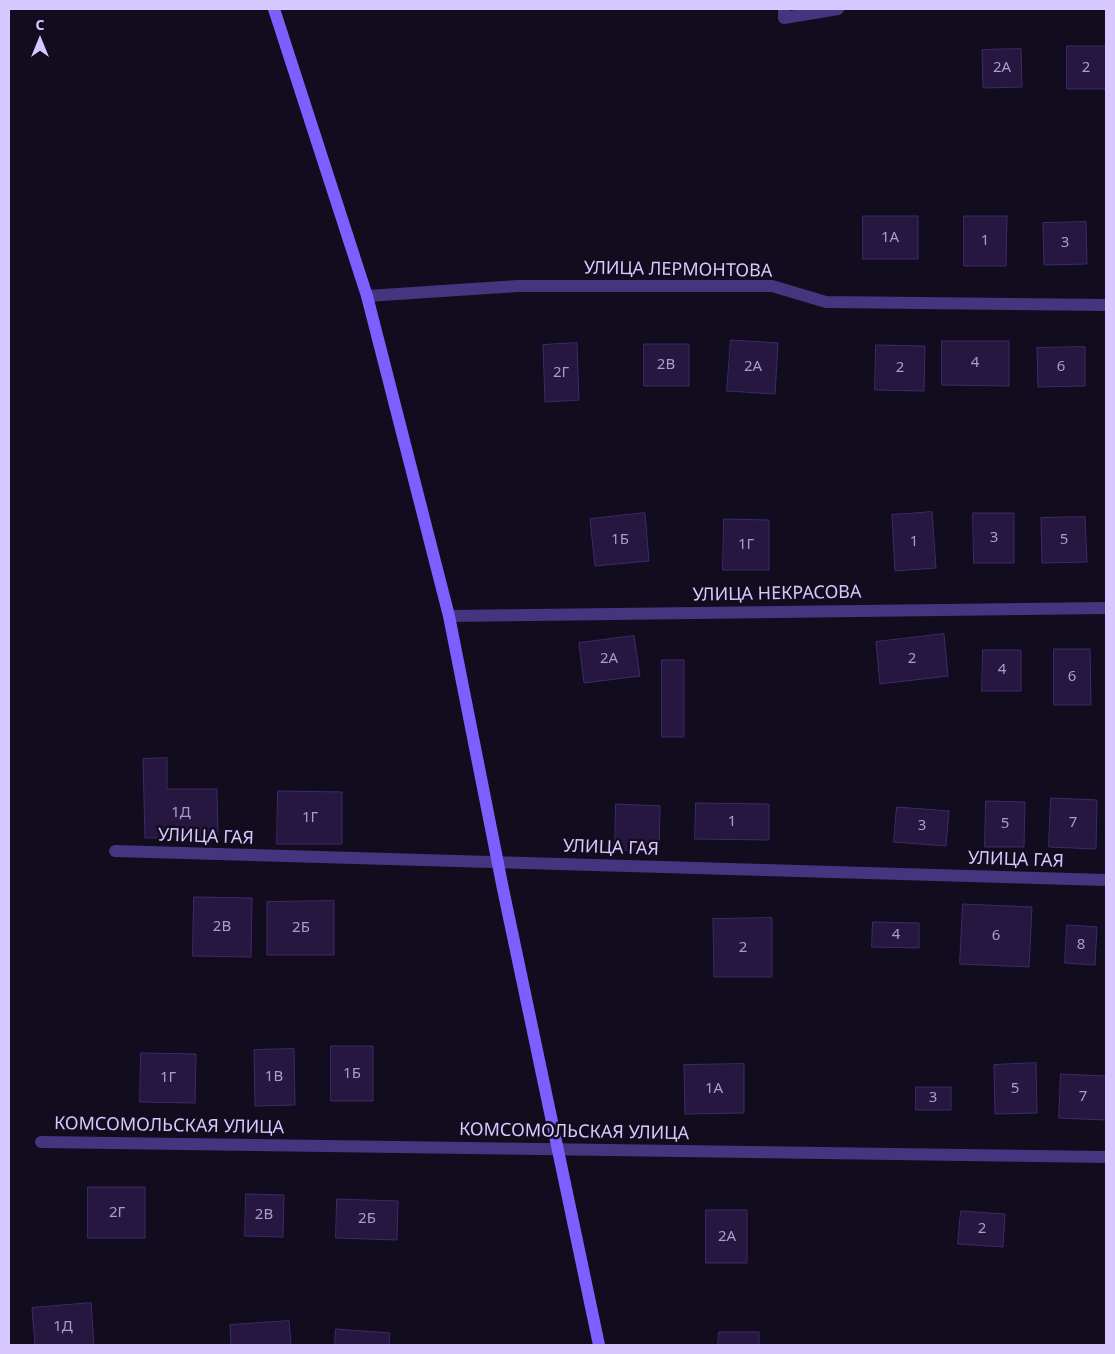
<!DOCTYPE html>
<html>
<head>
<meta charset="utf-8">
<style>
  body { margin:0 }
  #map { position:relative; width:1115px; height:1354px; overflow:hidden; background:#110c1e; font-family:"Noto Sans",sans-serif }
  canvas { display:block }
  .frame { position:absolute; inset:0; border:10px solid #d7c8ff; pointer-events:none }
  .north { position:absolute; left:15px; top:15px; width:50px; height:50px; -webkit-text-stroke:4px #110c1e; paint-order:stroke; rotate:0deg; font-size:14px; font-weight:700; line-height:20px; text-align:center; color:#d7c8ff }
  .north::after { content:''; display:block; margin:auto; width:18px; height:22px; background:#d7c8ff; clip-path:polygon(50% 0,100% 100%,50% 72%,0 100%) }
</style>
</head>
<body>
<div id="map">
<canvas width="1115" height="1354"></canvas>
<div class="frame"></div>
<div class="north">С</div>
</div>
<script>
const c = document.querySelector('canvas').getContext('2d');
c.lineJoin = 'round';
function paint(path, color) { c.fillStyle = color; c.fill(path, 'evenodd'); }
function strokePath(path, color, width, dash) { c.strokeStyle = color; c.lineWidth = width; c.lineCap = dash ? 'butt' : 'round'; c.setLineDash(dash || []); c.stroke(path); }
function label(font, color, halo, rows, align = 'center') {
  c.font = font + ' "Noto Sans",sans-serif'; c.lineWidth = 5; c.setLineDash([]); c.textBaseline = 'middle'; c.strokeStyle = halo; c.fillStyle = color; for (const [text, x, y, turn = 0] of rows) {
    c.save(); c.translate(x, y); c.rotate((+turn || 0) * Math.PI / 180); c.textAlign = isNaN(turn) ? turn : align; if (halo) c.strokeText(text, 0, 0); c.fillText(text, 0, 0); c.restore();
  }
}
const building = new Path2D(`
  M 1067,46 L 1106,46 L 1106,89 L 1067,89 Z
  M 1021,49 L 1022,87 L 983,88 L 982,50 Z
  M 863,216 L 918,216 L 918,259 L 863,259 Z
  M 964,216 L 1007,216 L 1006,266 L 964,266 Z
  M 1086,222 L 1087,264 L 1044,265 L 1043,223 Z
  M 731,340 L 778,343 L 775,394 L 727,391 Z
  M 942,341 L 1009,341 L 1009,386 L 942,385 Z
  M 577,343 L 579,400 L 545,402 L 543,345 Z
  M 644,344 L 689,344 L 689,386 L 644,386 Z
  M 876,345 L 925,346 L 924,391 L 875,390 Z
  M 1085,347 L 1085,386 L 1038,387 L 1037,348 Z
  M 932,512 L 936,568 L 895,571 L 892,515 Z
  M 645,513 L 649,561 L 595,566 L 590,519 Z
  M 973,513 L 1014,513 L 1014,563 L 974,563 Z
  M 1085,517 L 1087,562 L 1042,563 L 1041,518 Z
  M 724,519 L 769,520 L 769,570 L 723,570 Z
  M 944,634 L 948,676 L 880,684 L 876,642 Z
  M 634,636 L 640,676 L 584,683 L 579,643 Z
  M 1054,649 L 1090,649 L 1091,705 L 1054,705 Z
  M 983,650 L 1021,650 L 1021,691 L 982,691 Z
  M 662,660 L 684,660 L 684,737 L 662,737 Z
  M 167,758 L 167,789 L 217,789 L 218,837 L 145,838 L 143,759 Z
  M 278,791 L 342,792 L 342,844 L 277,844 Z
  M 1051,798 L 1097,800 L 1096,849 L 1049,847 Z
  M 986,801 L 1025,802 L 1024,847 L 985,847 Z
  M 696,803 L 769,804 L 769,840 L 695,839 Z
  M 616,804 L 660,806 L 659,851 L 615,850 Z
  M 897,807 L 949,811 L 946,846 L 894,842 Z
  M 194,897 L 252,898 L 251,957 L 193,956 Z
  M 334,901 L 334,955 L 267,955 L 267,902 Z
  M 963,904 L 1032,907 L 1029,967 L 960,964 Z
  M 772,918 L 772,977 L 714,977 L 713,919 Z
  M 873,922 L 919,923 L 919,948 L 872,947 Z
  M 1067,925 L 1097,927 L 1095,965 L 1065,963 Z
  M 331,1046 L 373,1046 L 373,1101 L 331,1101 Z
  M 294,1049 L 295,1105 L 255,1106 L 254,1050 Z
  M 141,1053 L 196,1054 L 195,1103 L 140,1102 Z
  M 1036,1063 L 1037,1113 L 995,1114 L 994,1065 Z
  M 744,1064 L 744,1113 L 685,1114 L 684,1065 Z
  M 1061,1074 L 1106,1076 L 1106,1120 L 1059,1118 Z
  M 916,1087 L 951,1087 L 951,1110 L 916,1110 Z
  M 88,1187 L 145,1187 L 145,1238 L 88,1238 Z
  M 246,1194 L 284,1195 L 283,1237 L 245,1236 Z
  M 337,1199 L 398,1201 L 397,1240 L 336,1238 Z
  M 706,1210 L 747,1210 L 747,1263 L 706,1263 Z
  M 961,1211 L 1005,1214 L 1003,1247 L 958,1244 Z
  M 91,1303 L 94,1345 L 35,1345 L 32,1308 Z
  M 289,1321 L 291,1345 L 231,1345 L 230,1325 Z
  M 336,1329 L 390,1333 L 389,1345 L 335,1345 Z
  M 719,1332 L 759,1332 L 759,1345 L 718,1345 Z`);
const street = new Path2D(`
  M 784,9 L 784,18 L 838,9
  M 367,296 L 518,286 L 772,286 L 826,302 L 1106,305
  M 449,616 L 1106,608
  M 115,851 L 1106,880
  M 41,1142 L 1106,1157`);
const secondary = new Path2D(`
  M 274,9 L 367,296 L 449,616 L 503,889 L 599,1345`);
const numberNames = [
  ["2А",1002,68],
  ["2",1086,68],
  ["1А",890,238],
  ["1",985,241],
  ["3",1065,243],
  ["4",975,363],
  ["2В",666,365],
  ["2А",753,367],
  ["6",1061,367],
  ["2",900,368],
  ["2Г",561,373],
  ["3",994,538],
  ["1Б",620,540],
  ["5",1064,540],
  ["1",914,542],
  ["1Г",746,545],
  ["2А",609,659],
  ["2",912,659],
  ["4",1002,670],
  ["6",1072,677],
  ["1Д",181,813],
  ["1Г",310,818],
  ["1",732,822],
  ["7",1073,823],
  ["5",1005,824],
  ["3",922,826],
  ["2В",222,927],
  ["2Б",301,928],
  ["4",896,935],
  ["6",996,936],
  ["8",1081,945],
  ["2",743,948],
  ["1Б",352,1074],
  ["1В",274,1077],
  ["1Г",168,1078],
  ["1А",714,1089],
  ["5",1015,1089],
  ["7",1083,1097],
  ["3",933,1098],
  ["2Г",117,1213],
  ["2В",264,1215],
  ["2Б",367,1219],
  ["2",982,1229],
  ["2А",727,1237],
  ["1Д",63,1327]
];
const streetNames = [
  ["УЛИЦА ЛЕРМОНТОВА",678,270,1],
  ["УЛИЦА НЕКРАСОВА",777,594,-1],
  ["УЛИЦА ГАЯ",206,837,2],
  ["УЛИЦА ГАЯ",611,848,2],
  ["УЛИЦА ГАЯ",1016,860,2],
  ["КОМСОМОЛЬСКАЯ УЛИЦА",169,1126,1],
  ["КОМСОМОЛЬСКАЯ УЛИЦА",574,1132,1]
];
paint(building, '#25173f');
strokePath(building, '#40296b', 1);
strokePath(street, '#43367e', 12);
strokePath(secondary, '#7b5fff', 12);
label('15px', '#aa9ccf', null, numberNames);
label('18px', '#d7c8ff', '#110c1e', streetNames);
</script>
</body>
</html>
